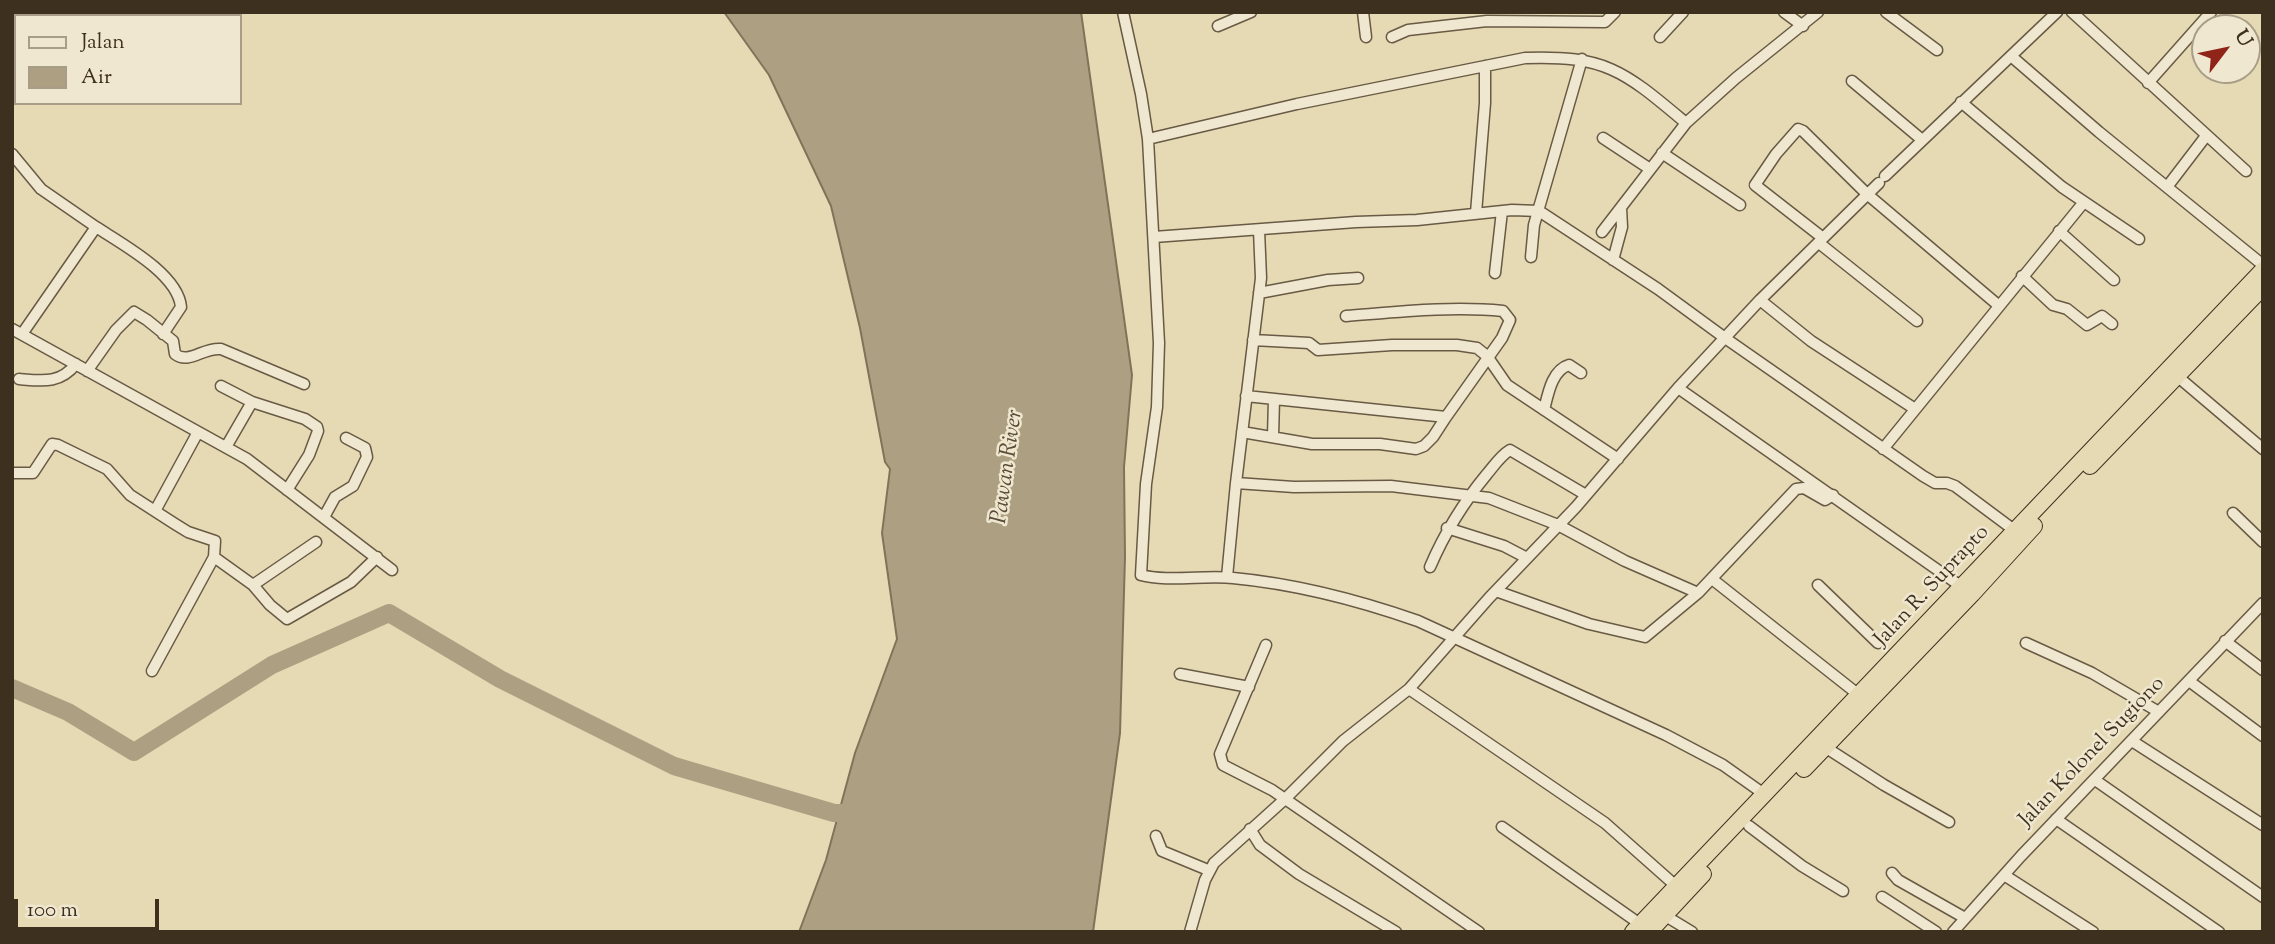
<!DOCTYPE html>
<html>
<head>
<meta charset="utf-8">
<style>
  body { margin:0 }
  #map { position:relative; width:2275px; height:944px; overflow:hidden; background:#e6dab5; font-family:"Sorts Mill Goudy",serif }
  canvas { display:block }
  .frame { position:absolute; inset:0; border:14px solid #3e301e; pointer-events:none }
  .legend { position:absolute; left:14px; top:14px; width:228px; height:91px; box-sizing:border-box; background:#efe7cf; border:2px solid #a89e88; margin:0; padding:9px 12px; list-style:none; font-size:21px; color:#3e301e }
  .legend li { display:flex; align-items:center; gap:14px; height:35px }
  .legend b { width:35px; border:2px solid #a89e88 }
  .north { position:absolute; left:2191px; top:14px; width:70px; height:70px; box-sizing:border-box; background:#efe7cf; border:2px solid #a89e88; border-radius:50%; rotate:58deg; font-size:19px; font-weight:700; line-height:28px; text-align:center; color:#3e301e }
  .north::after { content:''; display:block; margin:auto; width:24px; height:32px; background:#8f2418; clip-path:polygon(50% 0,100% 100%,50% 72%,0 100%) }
  .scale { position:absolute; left:14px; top:899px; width:145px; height:32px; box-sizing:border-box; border:4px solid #3e301e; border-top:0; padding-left:9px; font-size:21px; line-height:24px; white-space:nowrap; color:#3e301e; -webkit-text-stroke:5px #efe7cf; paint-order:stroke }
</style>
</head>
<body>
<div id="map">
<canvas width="2275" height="944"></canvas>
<div class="frame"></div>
<ul class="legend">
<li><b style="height:9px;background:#efe7cf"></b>Jalan</li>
<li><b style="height:19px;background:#ada082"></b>Air</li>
</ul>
<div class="north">U</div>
<div class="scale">100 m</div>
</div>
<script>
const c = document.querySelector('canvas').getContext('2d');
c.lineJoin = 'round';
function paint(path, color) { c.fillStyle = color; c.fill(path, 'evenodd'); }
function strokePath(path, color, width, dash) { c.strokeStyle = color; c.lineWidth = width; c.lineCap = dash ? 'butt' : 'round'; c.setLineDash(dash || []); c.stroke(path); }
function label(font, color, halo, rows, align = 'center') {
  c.font = font + ' "Sorts Mill Goudy",serif'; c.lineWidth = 5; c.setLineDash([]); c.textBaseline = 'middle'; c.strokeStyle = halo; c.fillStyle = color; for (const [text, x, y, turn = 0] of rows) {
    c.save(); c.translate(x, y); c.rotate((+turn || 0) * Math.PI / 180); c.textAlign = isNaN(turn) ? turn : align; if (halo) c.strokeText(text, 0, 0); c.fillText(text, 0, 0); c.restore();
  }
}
const water = new Path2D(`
  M 724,12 L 1081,12 L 1132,375 L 1124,467 L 1125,557 L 1120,733 L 1093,932 L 799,932 L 826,860 L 855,753 L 897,639 L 882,533 L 890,469 L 885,462 L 860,328 L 831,206 L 769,75 Z`);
const river = new Path2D(`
  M 12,688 L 68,712 L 134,752 L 272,665 L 389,613 L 500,679 L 674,766 L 834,813 L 862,813`);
const minor = new Path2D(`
  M 1123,12 L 1141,94 L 1148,139 L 1159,343 L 1157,407 L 1146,484 L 1141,575 C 1166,582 1206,575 1233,578 C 1297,584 1358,600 1418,621 L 1666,735 L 1723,765 L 1764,794
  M 1363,12 L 1366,37
  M 1784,12 L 1803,26
  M 1886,12 L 1937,50
  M 2072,12 L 2246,171
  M 1218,26 L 1251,12
  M 1392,37 L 1408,30 L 1487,21 L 1605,22 L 1615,12
  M 1660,37 L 1683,12
  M 2011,56 L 2099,132 L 2263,265
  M 1852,81 L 1921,139
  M 2148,83 L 2211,12
  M 1961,102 L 2062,187 L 2139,239
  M 1603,138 L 1650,169
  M 1148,139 L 1297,104 L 1525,58 C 1607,55 1625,72 1686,123
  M 1662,153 L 1740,205
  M 12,154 L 41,189 L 96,227 L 22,334
  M 1885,176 L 2057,12
  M 2167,187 L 2206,136
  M 1476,213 L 1485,103 L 1485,66
  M 96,227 C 122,244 178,274 181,307 L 163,334
  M 2059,231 L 2114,280
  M 1602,232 L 1686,123 L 1736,78 L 1818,12
  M 1154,237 L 1356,222 L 1417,220 L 1512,210 L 1539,211 L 1658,289 L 1725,338 L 1923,476 L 1935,483 L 1947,483 L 1955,486 L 2014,530
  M 1823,238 L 1755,185 L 1776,154 L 1798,129 L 1803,131 L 1867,194 L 1998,305
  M 1819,243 L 1917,321
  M 1531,257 L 1534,225 L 1582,59
  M 1613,260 L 1622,227 L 1621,208
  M 1495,273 L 1502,211
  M 2022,276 L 2053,305 L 2067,309 L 2087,325 L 2102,316 L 2112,324
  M 1259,293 L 1328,280 L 1358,278
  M 1760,300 L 1811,341 L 1915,409
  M 12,329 L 247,459 L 392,570
  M 1253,340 L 1309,343 L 1318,350 L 1392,345 L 1457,345 L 1477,348 L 1487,356 L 1507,385 L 1618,459
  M 87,371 L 116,330 L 134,312 L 147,320 L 173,341 L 175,354 C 189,365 203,347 221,349 L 304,384
  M 2177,376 L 2263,449
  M 19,379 C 43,381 60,384 76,364
  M 221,386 L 252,402 L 305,419 L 317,427 L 318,431 L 309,455 L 287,490
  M 1678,388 L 1962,587
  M 1246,396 L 1446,417 L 1502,338 L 1510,320 L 1503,311 C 1451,306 1398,312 1346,316
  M 1544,410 C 1548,394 1552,370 1569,365 L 1581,373
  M 1242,432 L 1312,444 L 1380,444 L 1416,449 L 1424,446 L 1433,437 L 1446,417
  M 1273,437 L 1274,399
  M 226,447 L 252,402
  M 1883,449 L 2084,202
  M 12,473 L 33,473 L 52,444 L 58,445 L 107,469 L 130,495 L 175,524 L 188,532 L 215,541 L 214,557 L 253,585 L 270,605 L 287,619 L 351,582 L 377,557
  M 1236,483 L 1294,487 L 1391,486 L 1489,498 L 1558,525 L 1625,561 L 1698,593 L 1796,489 L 1804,488 L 1825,500 L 1833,495
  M 155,511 L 198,432
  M 2233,513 L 2263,542
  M 324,517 L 335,497 L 353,486 L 367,457 L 365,448 L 346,438
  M 1447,528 L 1504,546 L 1527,558
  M 1430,567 C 1445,532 1463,503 1487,474 C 1494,466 1500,456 1510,450 L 1586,495
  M 1227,577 L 1236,483 L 1261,278 L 1259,230
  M 1712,579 L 1859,695
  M 253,585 L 316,542
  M 1818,585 L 1878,643
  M 1496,591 L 1589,624 L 1645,637 L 1698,593
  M 2225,641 L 2263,670
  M 2026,643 L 2092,673 L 2159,712
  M 1266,645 L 1220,754 L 1223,765 L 1272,790 L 1479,932
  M 152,671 L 214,557
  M 1180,674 L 1249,687
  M 2189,681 L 2263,736
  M 1409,689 L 1605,823 L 1676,886
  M 2132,741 L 2263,825
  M 1825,747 L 1884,785 L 1949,822
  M 2095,780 L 2263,897
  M 2056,819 L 2219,932
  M 1749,826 L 1802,866 L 1843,891
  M 1502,827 L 1640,924
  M 1250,829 L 1260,845 L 1299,874 L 1396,932
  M 1156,836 L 1162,851 L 1208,870
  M 1892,873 L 1898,880 L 1965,918
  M 2004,875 L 2093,932
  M 1882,897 L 1936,932
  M 1664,915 L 1692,932
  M 1190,932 L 1205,880 L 1214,863 L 1285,799 L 1343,741 L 1409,689 L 1489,598 L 1576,507 L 1678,388 L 1760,300 L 1879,183
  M 1953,932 L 2021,856 L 2263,603`);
const highway = new Path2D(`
  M 2090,466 L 2263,287
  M 1804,769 L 1972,594 L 2034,526
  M 1633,932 L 2263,270
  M 1649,932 L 1703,874`);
const streetNames = [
  ["Jalan R. Suprapto",1933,587,-47],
  ["Jalan Kolonel Sugiono",2093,753,-46]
];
const waterNames = [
  ["Pawan River",1009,467,-82]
];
paint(water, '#ada082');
strokePath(water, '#81735a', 2);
strokePath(river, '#ada082', 18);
strokePath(minor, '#685a44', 13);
strokePath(highway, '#3e301e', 18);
strokePath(minor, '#efe7cf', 10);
strokePath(highway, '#e6dab5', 16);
label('21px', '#3e301e', '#efe7cf', streetNames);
label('italic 23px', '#5a4c37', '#efe7cf', waterNames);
</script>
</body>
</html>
